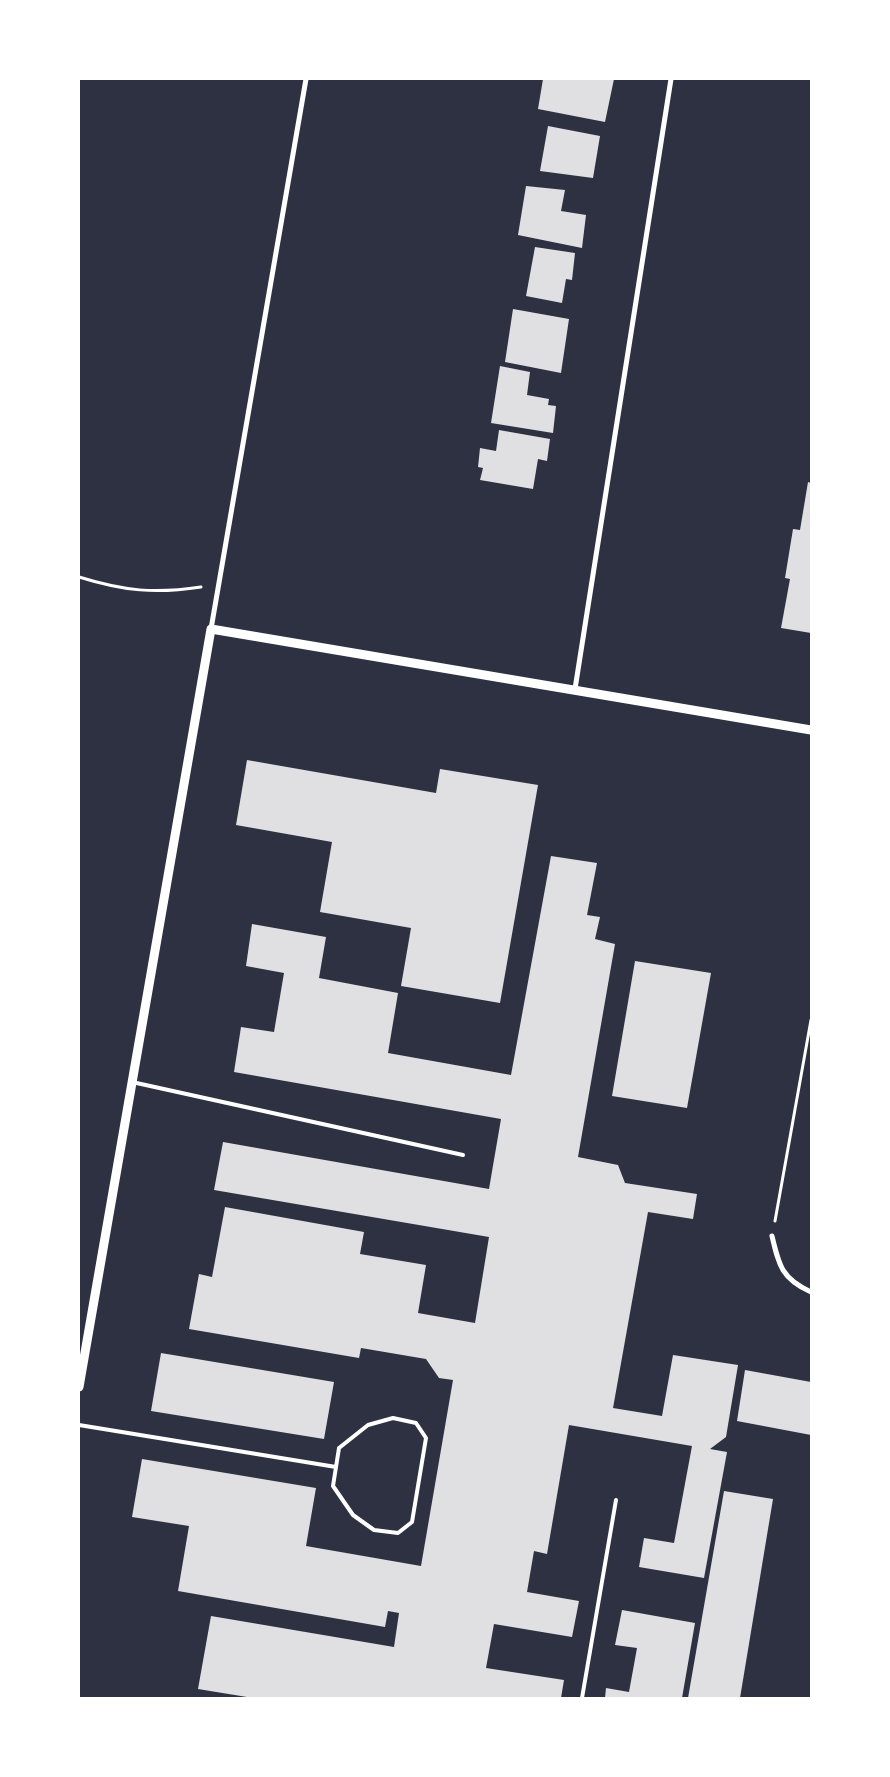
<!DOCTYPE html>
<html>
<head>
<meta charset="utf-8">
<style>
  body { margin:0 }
  #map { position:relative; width:890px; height:1777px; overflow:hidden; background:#2d3142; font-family:"DM Sans",sans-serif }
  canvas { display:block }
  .frame { position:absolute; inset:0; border:80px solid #fff; pointer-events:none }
</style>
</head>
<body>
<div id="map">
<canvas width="890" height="1777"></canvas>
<div class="frame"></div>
</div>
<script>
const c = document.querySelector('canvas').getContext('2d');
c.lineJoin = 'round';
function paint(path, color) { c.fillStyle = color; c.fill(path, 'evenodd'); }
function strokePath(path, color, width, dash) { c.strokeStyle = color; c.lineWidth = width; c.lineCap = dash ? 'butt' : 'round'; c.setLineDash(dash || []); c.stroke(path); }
const building = new Path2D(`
  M 543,79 L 614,79 L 605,122 L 538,109 Z
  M 548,126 L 600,136 L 593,178 L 540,171 Z
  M 526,186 L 565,190 L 561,211 L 586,215 L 582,248 L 518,235 Z
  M 535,247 L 575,253 L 572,280 L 566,279 L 562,303 L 526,296 Z
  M 513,309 L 569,319 L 561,373 L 505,362 Z
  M 500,366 L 530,372 L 527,395 L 549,399 L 548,405 L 556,406 L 553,433 L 491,423 Z
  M 499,430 L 550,439 L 547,461 L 538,459 L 533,489 L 480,480 L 483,468 L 478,467 L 480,448 L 496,451 Z
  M 808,482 L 811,483 L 811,633 L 781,628 L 790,579 L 785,578 L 793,529 L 800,530 Z
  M 247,760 L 436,793 L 440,769 L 538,785 L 500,1003 L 401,986 L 411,928 L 320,912 L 332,842 L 236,825 Z
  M 551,856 L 597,863 L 587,915 L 600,917 L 595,939 L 615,944 L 578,1157 L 618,1165 L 625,1183 L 697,1194 L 693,1219 L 648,1212 L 613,1408 L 662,1416 L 673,1355 L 738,1365 L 726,1437 L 710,1449 L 727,1452 L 704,1578 L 639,1567 L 644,1538 L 674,1543 L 692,1446 L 569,1425 L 547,1554 L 534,1551 L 527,1592 L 579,1601 L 572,1637 L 494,1624 L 486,1668 L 564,1680 L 561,1698 L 253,1698 L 198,1689 L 211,1616 L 394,1647 L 399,1613 L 388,1611 L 385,1627 L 178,1591 L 189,1526 L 132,1517 L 142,1459 L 316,1488 L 306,1546 L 421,1566 L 453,1380 L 439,1378 L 426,1359 L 361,1348 L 359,1358 L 189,1329 L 199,1274 L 212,1277 L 225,1207 L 364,1232 L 360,1254 L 426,1265 L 418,1313 L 475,1323 L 489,1237 L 214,1190 L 223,1142 L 489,1189 L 501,1119 L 234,1072 L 241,1027 L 274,1032 L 284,973 L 246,966 L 252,924 L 326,937 L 319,978 L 398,993 L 388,1053 L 511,1075 Z
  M 635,961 L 711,973 L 687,1108 L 612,1096 Z
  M 161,1353 L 334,1382 L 324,1439 L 151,1411 Z
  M 745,1370 L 811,1382 L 811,1435 L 737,1421 Z
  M 724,1491 L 773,1499 L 740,1698 L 688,1698 Z
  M 622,1610 L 695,1623 L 682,1698 L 605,1698 L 606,1688 L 629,1692 L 637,1648 L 615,1645 Z`);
const path = new Path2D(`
  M 79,577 C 124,591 155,594 201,587
  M 775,1221 L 811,1020`);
const service = new Path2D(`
  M 132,1082 L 463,1155
  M 393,1418 L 416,1423 L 426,1438 L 412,1522 L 398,1533 L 374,1530 L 353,1515 L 333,1486 L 339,1448 L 368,1425 Z
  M 79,1425 L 336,1467
  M 582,1698 L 616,1500`);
const minor = new Path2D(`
  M 211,629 L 306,79
  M 575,689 L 671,79
  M 772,1236 C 779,1266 782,1279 811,1292`);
const tertiary = new Path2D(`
  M 79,1387 L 211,629 L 811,730`);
paint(building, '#e0e0e3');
strokePath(path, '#fff', 3);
strokePath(service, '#fff', 4);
strokePath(minor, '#fff', 5);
strokePath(tertiary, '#fff', 9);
</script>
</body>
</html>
